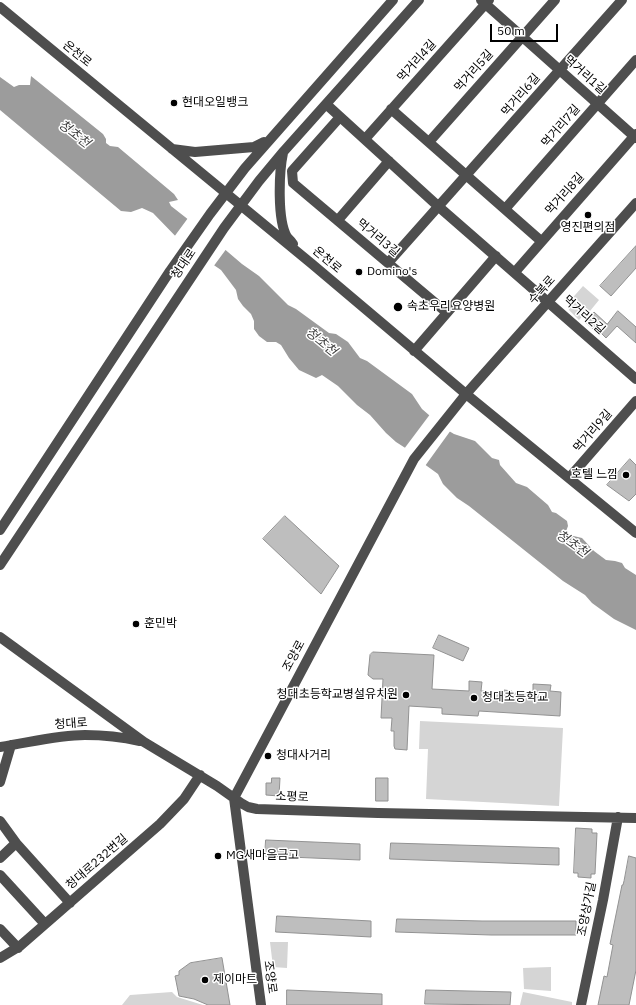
<!DOCTYPE html>
<html>
<head>
<meta charset="utf-8">
<style>
  body { margin:0 }
  #map { position:relative; width:636px; height:1005px; overflow:hidden; background:#fff; font-family:"IBM Plex Sans",sans-serif }
  canvas { display:block }
  .scale { position:absolute; left:490px; top:24px; width:68px; height:18px; box-sizing:border-box; border:2px solid #000; border-top:0; padding-left:5px; font-size:12px; line-height:14px; white-space:nowrap; color:#000; -webkit-text-stroke:3px #fff; paint-order:stroke }
</style>
</head>
<body>
<div id="map">
<canvas width="636" height="1005"></canvas>
<div class="scale">50 m</div>
</div>
<script>
const c = document.querySelector('canvas').getContext('2d');
c.lineJoin = 'round';
function paint(path, color) { c.fillStyle = color; c.fill(path, 'evenodd'); }
function strokePath(path, color, width, dash) { c.strokeStyle = color; c.lineWidth = width; c.lineCap = dash ? 'butt' : 'round'; c.setLineDash(dash || []); c.stroke(path); }
function label(font, color, halo, rows, align = 'center') {
  c.font = font + ' "IBM Plex Sans","Noto Sans KR",sans-serif'; c.lineWidth = 3; c.setLineDash([]); c.textBaseline = 'middle'; c.strokeStyle = halo; c.fillStyle = color; for (const [text, x, y, turn = 0] of rows) {
    c.save(); c.translate(x, y); c.rotate((+turn || 0) * Math.PI / 180); c.textAlign = isNaN(turn) ? turn : align; if (halo) c.strokeText(text, 0, 0); c.fillText(text, 0, 0); c.restore();
  }
}
const green = new Path2D(`
  M 583,286 L 599,300 L 590,311 L 588,310 L 579,320 L 569,310 L 568,303 Z
  M 420,721 L 563,728 L 559,806 L 426,799 L 428,749 L 419,749 Z
  M 270,942 L 288,942 L 287,968 L 273,967 Z
  M 551,967 L 551,991 L 524,989 L 523,968 Z
  M 172,992 L 177,997 L 203,1005 L 122,1005 L 130,995 Z
  M 523,992 L 572,1002 L 572,1005 L 520,1005 Z`);
const water = new Path2D(`
  M 31,76 L 103,134 L 106,139 L 106,143 L 110,146 L 118,147 L 174,194 L 178,200 L 169,202 L 171,206 L 208,235 L 242,264 L 259,276 L 288,305 L 296,309 L 329,333 L 336,334 L 348,342 L 360,358 L 367,361 L 412,394 L 422,409 L 444,428 L 454,434 L 475,441 L 492,458 L 499,460 L 500,465 L 516,483 L 527,487 L 548,505 L 552,512 L 556,513 L 567,521 L 568,526 L 565,534 L 582,538 L 594,551 L 606,560 L 615,561 L 622,563 L 625,568 L 636,575 L 636,630 L 614,619 L 592,603 L 585,595 L 563,581 L 469,506 L 457,498 L 443,484 L 438,474 L 420,461 L 410,451 L 396,442 L 386,433 L 370,415 L 357,405 L 338,386 L 322,375 L 316,378 L 299,370 L 289,358 L 281,345 L 276,342 L 267,342 L 259,336 L 254,329 L 254,321 L 251,314 L 243,306 L 238,299 L 236,290 L 221,270 L 183,244 L 153,213 L 142,208 L 131,212 L 121,211 L 0,110 L 0,77 L 14,87 L 19,85 L 30,85 Z`);
const pier = new Path2D(`
  M 188,218 L 202,230 L 209,233 L 227,248 L 213,267 L 182,246 L 174,237 Z
  M 431,413 L 439,421 L 451,430 L 425,466 L 404,449 Z`);
const building = new Path2D(`
  M 636,246 L 636,268 L 611,296 L 600,286 Z
  M 618,311 L 636,327 L 636,343 L 617,326 L 606,338 L 601,333 L 600,335 L 585,322 L 594,312 L 607,324 Z
  M 630,459 L 636,465 L 636,494 L 629,501 L 607,485 Z
  M 285,516 L 339,566 L 321,594 L 263,539 Z
  M 439,635 L 469,648 L 463,661 L 433,648 Z
  M 373,652 L 434,655 L 432,689 L 469,691 L 469,681 L 482,682 L 481,691 L 504,693 L 504,690 L 512,691 L 512,693 L 533,694 L 533,684 L 551,685 L 550,691 L 561,692 L 560,716 L 479,711 L 478,716 L 442,714 L 442,708 L 409,706 L 407,750 L 395,749 L 394,746 L 394,731 L 391,731 L 392,718 L 381,718 L 383,679 L 373,679 L 368,675 L 370,655 Z
  M 272,778 L 280,778 L 279,796 L 266,795 L 266,783 L 271,783 Z
  M 376,778 L 388,778 L 388,801 L 376,801 Z
  M 576,828 L 592,829 L 592,833 L 597,833 L 595,874 L 591,874 L 591,878 L 578,877 L 578,873 L 574,873 Z
  M 266,840 L 360,844 L 360,860 L 265,856 Z
  M 391,843 L 559,848 L 559,865 L 390,859 Z
  M 629,856 L 636,858 L 636,970 L 629,1005 L 598,1005 L 604,976 L 607,977 L 613,945 L 610,944 L 622,885 L 623,885 L 624,881 Z
  M 277,916 L 371,921 L 371,937 L 276,932 Z
  M 397,919 L 482,921 L 576,921 L 576,935 L 491,935 L 396,932 Z
  M 222,958 L 230,1005 L 208,1005 L 194,999 L 179,996 L 175,976 L 179,975 L 179,971 L 190,963 Z
  M 287,990 L 382,994 L 382,1005 L 287,1005 Z
  M 426,990 L 511,992 L 510,1005 L 425,1004 Z`);
const minor = new Path2D(`
  M 481,0 L 636,138
  M 0,7 L 312,264 L 466,394 L 636,533
  M 326,104 L 439,207 L 636,379
  M 391,109 L 541,241
  M 340,117 L 292,171 L 293,183 L 446,312
  M 365,139 L 489,0
  M 429,142 L 555,0
  M 172,149 L 195,152 L 254,147 L 264,142
  M 283,153 C 279,172 277,220 287,237 C 289,239 291,241 293,244
  M 505,209 L 636,60
  M 338,220 L 389,161
  M 388,263 L 622,0
  M 515,272 L 636,134
  M 414,351 L 496,256
  M 569,478 L 636,401
  M 0,530 L 170,271 L 210,214 L 245,168 L 393,0
  M 0,565 L 224,228 L 259,181 L 284,151 L 419,0
  M 0,637 L 144,742 L 217,786 L 241,803 L 248,807 L 257,809 L 378,813 L 636,818
  M 0,747 C 28,743 57,735 85,735 C 104,735 122,737 140,741
  M 0,782 L 11,745
  M 0,821 L 16,843 L 70,903
  M 0,858 L 16,843
  M 0,875 L 45,924
  M 0,929 L 18,948
  M 0,958 L 20,946 L 160,824 L 184,799 L 200,775
  M 261,1005 L 234,798 L 414,459 L 466,394 L 636,203
  M 581,1005 L 603,900 L 618,817`);
const markers = [
  [174,103,4,"#000"],
  [588,215,4,"#000"],
  [359,272,4,"#000"],
  [398,307,5,"#000"],
  [626,475,4,"#000"],
  [136,624,4,"#000"],
  [406,695,4,"#000"],
  [474,698,4,"#000"],
  [268,756,4,"#000"],
  [218,856,4,"#000"],
  [205,980,4,"#000"]
];
const streetNames = [
  ["온천로",77,54,39],
  ["먹거리4길",417,61,-48],
  ["먹거리5길",474,71,-48],
  ["먹거리1길",585,75,42],
  ["먹거리6길",521,95,-49],
  ["먹거리7길",561,126,-49],
  ["먹거리8길",565,194,-48],
  ["먹거리3길",378,238,40],
  ["온천로",327,260,40],
  ["청대로",184,264,-56],
  ["수복로",542,290,-48],
  ["먹거리2길",584,315,42],
  ["먹거리9길",593,431,-49],
  ["조양로",294,656,-62],
  ["청대로",71,724,-4],
  ["소평로",292,797,2],
  ["청대로232번길",97,862,-41],
  ["조양상가길",587,909,-79],
  ["조양로",270,977,82]
];
const poiNames = [
  ["현대오일뱅크",182,103],
  ["영진편의점",588,228,"center"],
  ["Domino's",367,272],
  ["속초우리요양병원",407,307],
  ["호텔 느낌",618,475,"right"],
  ["훈민박",144,624],
  ["청대초등학교병설유치원",398,695,"right"],
  ["청대초등학교",482,698],
  ["청대사거리",276,756],
  ["MG새마을금고",226,856],
  ["제이마트",213,980]
];
const waterNames = [
  ["청초천",74,134,38],
  ["청초천",321,342,39],
  ["청초천",572,544,36]
];
paint(green, '#d5d5d5');
paint(water, '#9c9c9c');
paint(pier, '#fff');
paint(building, '#bebebe');
strokePath(building, '#929292', 1);
strokePath(minor, '#4e4e4e', 10);
for (const [x, y, r, color] of markers) { const dot = new Path2D(); dot.arc(x, y, r, 0, 2 * Math.PI); c.fillStyle = color; c.fill(dot); strokePath(dot, '#fff', 1.5); }
label('12px', '#000', '#fff', streetNames);
label('12px', '#000', '#fff', poiNames, 'left');
label('italic 13px', '#3d3d3d', '#fff', waterNames);
</script>
</body>
</html>
